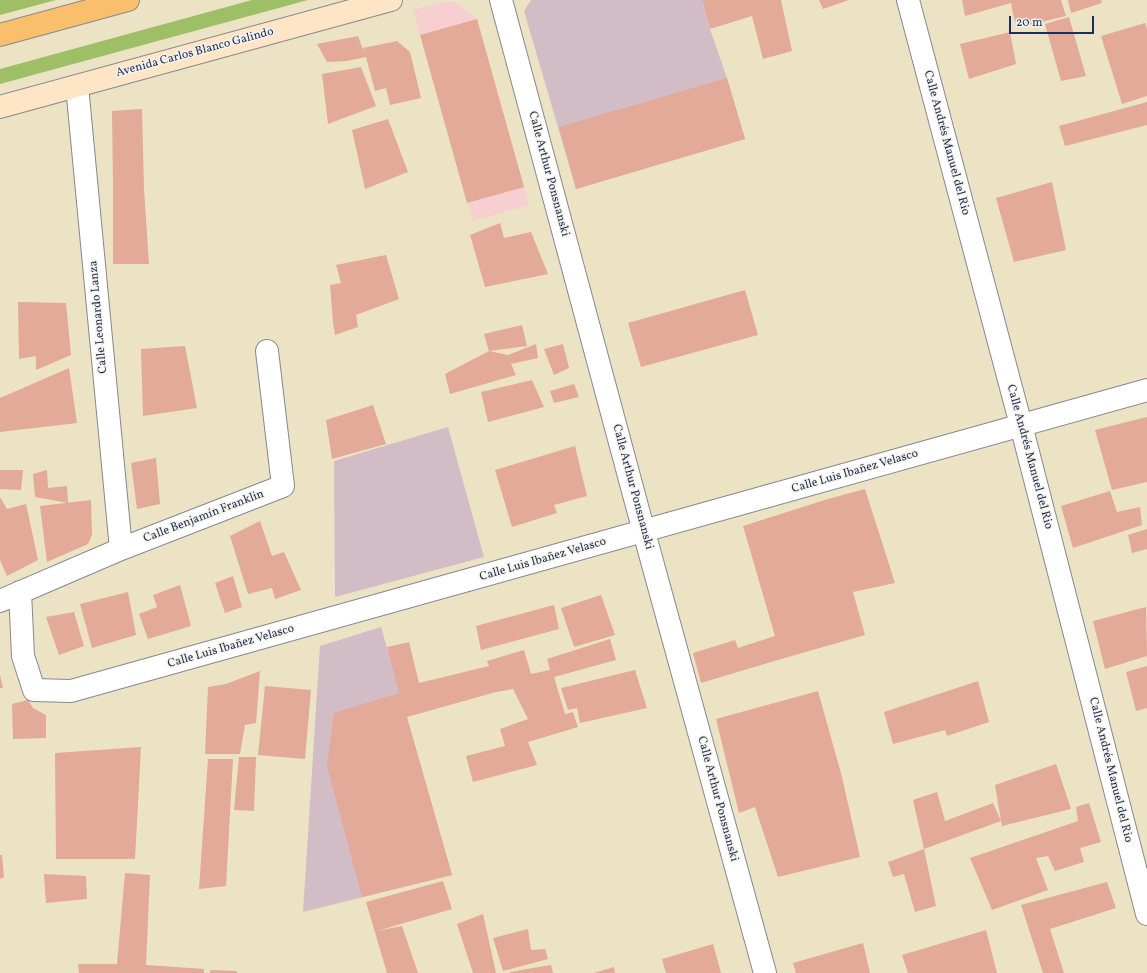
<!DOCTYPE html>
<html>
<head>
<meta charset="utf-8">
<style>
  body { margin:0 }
  #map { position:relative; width:1147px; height:973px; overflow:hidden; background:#ece3c4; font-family:Vollkorn,serif }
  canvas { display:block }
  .scale { position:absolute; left:1009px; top:16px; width:85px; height:18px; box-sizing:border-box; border:2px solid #1b2f5e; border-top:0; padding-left:5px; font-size:12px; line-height:14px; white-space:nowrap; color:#1b2f5e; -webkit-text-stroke:3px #f7f3e8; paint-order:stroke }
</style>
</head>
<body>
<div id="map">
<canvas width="1147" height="973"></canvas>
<div class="scale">20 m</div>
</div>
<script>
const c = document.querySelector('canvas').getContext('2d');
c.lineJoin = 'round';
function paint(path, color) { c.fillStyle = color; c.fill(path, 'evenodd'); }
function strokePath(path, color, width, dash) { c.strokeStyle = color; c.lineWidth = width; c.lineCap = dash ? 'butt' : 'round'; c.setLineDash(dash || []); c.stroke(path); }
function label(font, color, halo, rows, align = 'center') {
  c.font = font + ' Vollkorn,serif'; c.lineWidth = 3; c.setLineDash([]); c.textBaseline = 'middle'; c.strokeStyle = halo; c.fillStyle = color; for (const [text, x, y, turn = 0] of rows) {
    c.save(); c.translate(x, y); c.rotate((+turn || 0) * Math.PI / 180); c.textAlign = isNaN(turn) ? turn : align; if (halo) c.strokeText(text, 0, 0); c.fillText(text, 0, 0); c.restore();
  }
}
const built = new Path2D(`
  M 441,2 L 455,2 L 477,19 L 529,205 L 473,221 L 413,10 Z`);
const industrial = new Path2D(`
  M 531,0 L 702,0 L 710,29 L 727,78 L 745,139 L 576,189 L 524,11 Z
  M 448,427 L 484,557 L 335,597 L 334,461 Z
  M 381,627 L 452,875 L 303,912 L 320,646 Z`);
const green = new Path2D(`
  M 0,0 L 56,0 L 0,15 Z
  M 252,0 L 308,0 L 0,84 L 0,69 Z`);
const building = new Path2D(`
  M 702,0 L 781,0 L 792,51 L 763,59 L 752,16 L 710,29 Z
  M 819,0 L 849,0 L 823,9 Z
  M 962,0 L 1061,0 L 1066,16 L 1016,28 L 1011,3 L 965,16 Z
  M 1068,0 L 1101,0 L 1102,3 L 1071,13 Z
  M 1069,17 L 1086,76 L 1061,81 L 1045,24 Z
  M 477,19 L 524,187 L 467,203 L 420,35 Z
  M 1145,23 L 1147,29 L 1147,96 L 1122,104 L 1101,36 Z
  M 1010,32 L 1016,64 L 969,79 L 960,44 Z
  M 358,36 L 365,55 L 363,48 L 397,41 L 410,52 L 421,98 L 390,105 L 386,88 L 375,91 L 366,57 L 347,61 L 327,62 L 317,44 Z
  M 361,67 L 376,106 L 328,124 L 322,74 Z
  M 727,78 L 745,139 L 576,189 L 559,127 Z
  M 1147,102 L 1147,125 L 1065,146 L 1059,126 Z
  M 142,109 L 144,189 L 149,264 L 113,264 L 113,188 L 112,111 Z
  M 388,119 L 408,172 L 365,189 L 352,130 Z
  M 1052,182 L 1066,250 L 1014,262 L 996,198 Z
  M 500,223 L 504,238 L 531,232 L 548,274 L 485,287 L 470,235 Z
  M 386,255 L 399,299 L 356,315 L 358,327 L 335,335 L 333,323 L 330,285 L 341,283 L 336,265 Z
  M 745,290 L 758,335 L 641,367 L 628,323 Z
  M 18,302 L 66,303 L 71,355 L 36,370 L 36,356 L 19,359 Z
  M 522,325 L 527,346 L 489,351 L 484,334 Z
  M 536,344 L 538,358 L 511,364 L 516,375 L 450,394 L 445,374 L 489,351 L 508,355 Z
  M 563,344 L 569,368 L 554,375 L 544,349 Z
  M 185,346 L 197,408 L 143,416 L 141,349 Z
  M 69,368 L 77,423 L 0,432 L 0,398 Z
  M 532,380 L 544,407 L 488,422 L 481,392 Z
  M 574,384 L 579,397 L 554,403 L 550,391 Z
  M 373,405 L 386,444 L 332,459 L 326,420 Z
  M 1147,417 L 1147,482 L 1112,490 L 1095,430 Z
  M 575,446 L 587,496 L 554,505 L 557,513 L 512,527 L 495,470 Z
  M 156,458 L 160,504 L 137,509 L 131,463 Z
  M 0,470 L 23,470 L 21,490 L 0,489 Z
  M 47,470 L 48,488 L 67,486 L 68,503 L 35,497 L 33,474 Z
  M 865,489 L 895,583 L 853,592 L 865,635 L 781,659 L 701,683 L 693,653 L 735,640 L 738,648 L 775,636 L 743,526 L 828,499 Z
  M 1110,491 L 1117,512 L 1140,507 L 1142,525 L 1073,548 L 1061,506 Z
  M 0,497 L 7,509 L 26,504 L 38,560 L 7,576 L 0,560 Z
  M 91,500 L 92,535 L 88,544 L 47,562 L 40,506 Z
  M 260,521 L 272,556 L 284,552 L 301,590 L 275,599 L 272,588 L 248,594 L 230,536 Z
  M 1147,529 L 1147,549 L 1132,553 L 1128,535 Z
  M 233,576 L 242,607 L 225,613 L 215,583 Z
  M 180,585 L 191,626 L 148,639 L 139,614 L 157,607 L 153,595 Z
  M 128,592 L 136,635 L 92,648 L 80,604 Z
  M 601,595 L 615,635 L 574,647 L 561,608 Z
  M 554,605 L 559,629 L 481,650 L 476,626 Z
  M 1146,607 L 1147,656 L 1105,669 L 1093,621 Z
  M 74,612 L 84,646 L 59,655 L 46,617 Z
  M 610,639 L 616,660 L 554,677 L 565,714 L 573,712 L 578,727 L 528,742 L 537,765 L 473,782 L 466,756 L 505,746 L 500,729 L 528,719 L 513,689 L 496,692 L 407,717 L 452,875 L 362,897 L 327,766 L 334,713 L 399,693 L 387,647 L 409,642 L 419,683 L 489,666 L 487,661 L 524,650 L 531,674 L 550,670 L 547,659 Z
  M 1147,666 L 1147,708 L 1136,711 L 1126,672 Z
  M 635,670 L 647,708 L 580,723 L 577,708 L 568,710 L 561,688 Z
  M 260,671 L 256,723 L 245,725 L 240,754 L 205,754 L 208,687 L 226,684 Z
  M 0,675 L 3,688 L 0,688 Z
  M 978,681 L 989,722 L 947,736 L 945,730 L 893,744 L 884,712 Z
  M 265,686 L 311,690 L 305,759 L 258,755 Z
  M 818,691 L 842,777 L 860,857 L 778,877 L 755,807 L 739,813 L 716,719 Z
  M 28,700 L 33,708 L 46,715 L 46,738 L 13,739 L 12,704 Z
  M 141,747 L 135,859 L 56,859 L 55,753 Z
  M 239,757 L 256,757 L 254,811 L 234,810 Z
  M 208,759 L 233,759 L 226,886 L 199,889 Z
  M 1056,764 L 1071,809 L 1002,826 L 1001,821 L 924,849 L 913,800 L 937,792 L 945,821 L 993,803 L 1001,821 L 995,785 Z
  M 1089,803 L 1101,842 L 1080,848 L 1084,862 L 1055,871 L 1048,856 L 1036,858 L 1048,890 L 992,910 L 970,858 L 1078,821 L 1076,807 Z
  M 924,849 L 936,906 L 915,912 L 904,874 L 893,877 L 888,862 Z
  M 0,855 L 2,855 L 4,877 L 0,879 Z
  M 125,873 L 150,875 L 146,965 L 204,969 L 204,973 L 79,973 L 78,964 L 117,964 Z
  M 44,874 L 86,876 L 87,899 L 46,903 Z
  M 443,881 L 452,909 L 377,931 L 402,926 L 418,973 L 387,973 L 366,902 Z
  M 1107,882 L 1116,908 L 1050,929 L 1064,973 L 1043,973 L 1021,905 Z
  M 483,914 L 496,973 L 473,973 L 457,924 Z
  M 528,929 L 531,950 L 545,949 L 548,959 L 503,971 L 493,938 Z
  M 986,930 L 997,973 L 908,973 L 902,955 Z
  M 863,943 L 870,973 L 796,973 L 793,963 Z
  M 713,944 L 721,973 L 666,973 L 662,959 Z
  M 551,965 L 553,973 L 510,973 L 510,972 Z
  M 614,967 L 615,973 L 594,973 Z
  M 210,970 L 237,971 L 237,973 L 210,973 Z`);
const street = new Path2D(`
  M 501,0 L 644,532 L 765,973
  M 908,0 L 1021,425 L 1147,914
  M 77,86 L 121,549
  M 20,592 L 23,656 L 34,690 L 71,691 L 1147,390
  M 0,601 L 121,549 L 283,486 L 267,351`);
const secondary = new Path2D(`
  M 0,107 L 391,0`);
const highway = new Path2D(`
  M 0,35 L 128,0`);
const streetNames = [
  ["Avenida Carlos Blanco Galindo",195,53,-15],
  ["Calle Andrés Manuel del Rio",946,143,75],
  ["Calle Arthur Ponsnanski",548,174,75],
  ["Calle Leonardo Lanza",99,317,-95],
  ["Calle Andrés Manuel del Rio",1029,457,75],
  ["Calle Luis Ibañez Velasco",855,472,-16],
  ["Calle Arthur Ponsnanski",632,487,75],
  ["Calle Benjamín Franklin",204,517,-21],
  ["Calle Luis Ibañez Velasco",543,560,-16],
  ["Calle Luis Ibañez Velasco",231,647,-16],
  ["Calle Andrés Manuel del Rio",1110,770,76],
  ["Calle Arthur Ponsnanski",717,799,75]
];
paint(built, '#f7cfd1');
paint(industrial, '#d2bdc6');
paint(green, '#9fbf67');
paint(building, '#e3a999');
strokePath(street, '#848991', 24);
strokePath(secondary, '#848991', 24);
strokePath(highway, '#848991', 24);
strokePath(street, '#fff', 22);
strokePath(secondary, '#fde5c5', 22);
strokePath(highway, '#f9bf6d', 22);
label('12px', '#1b2f5e', '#f7f3e8', streetNames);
</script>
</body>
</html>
